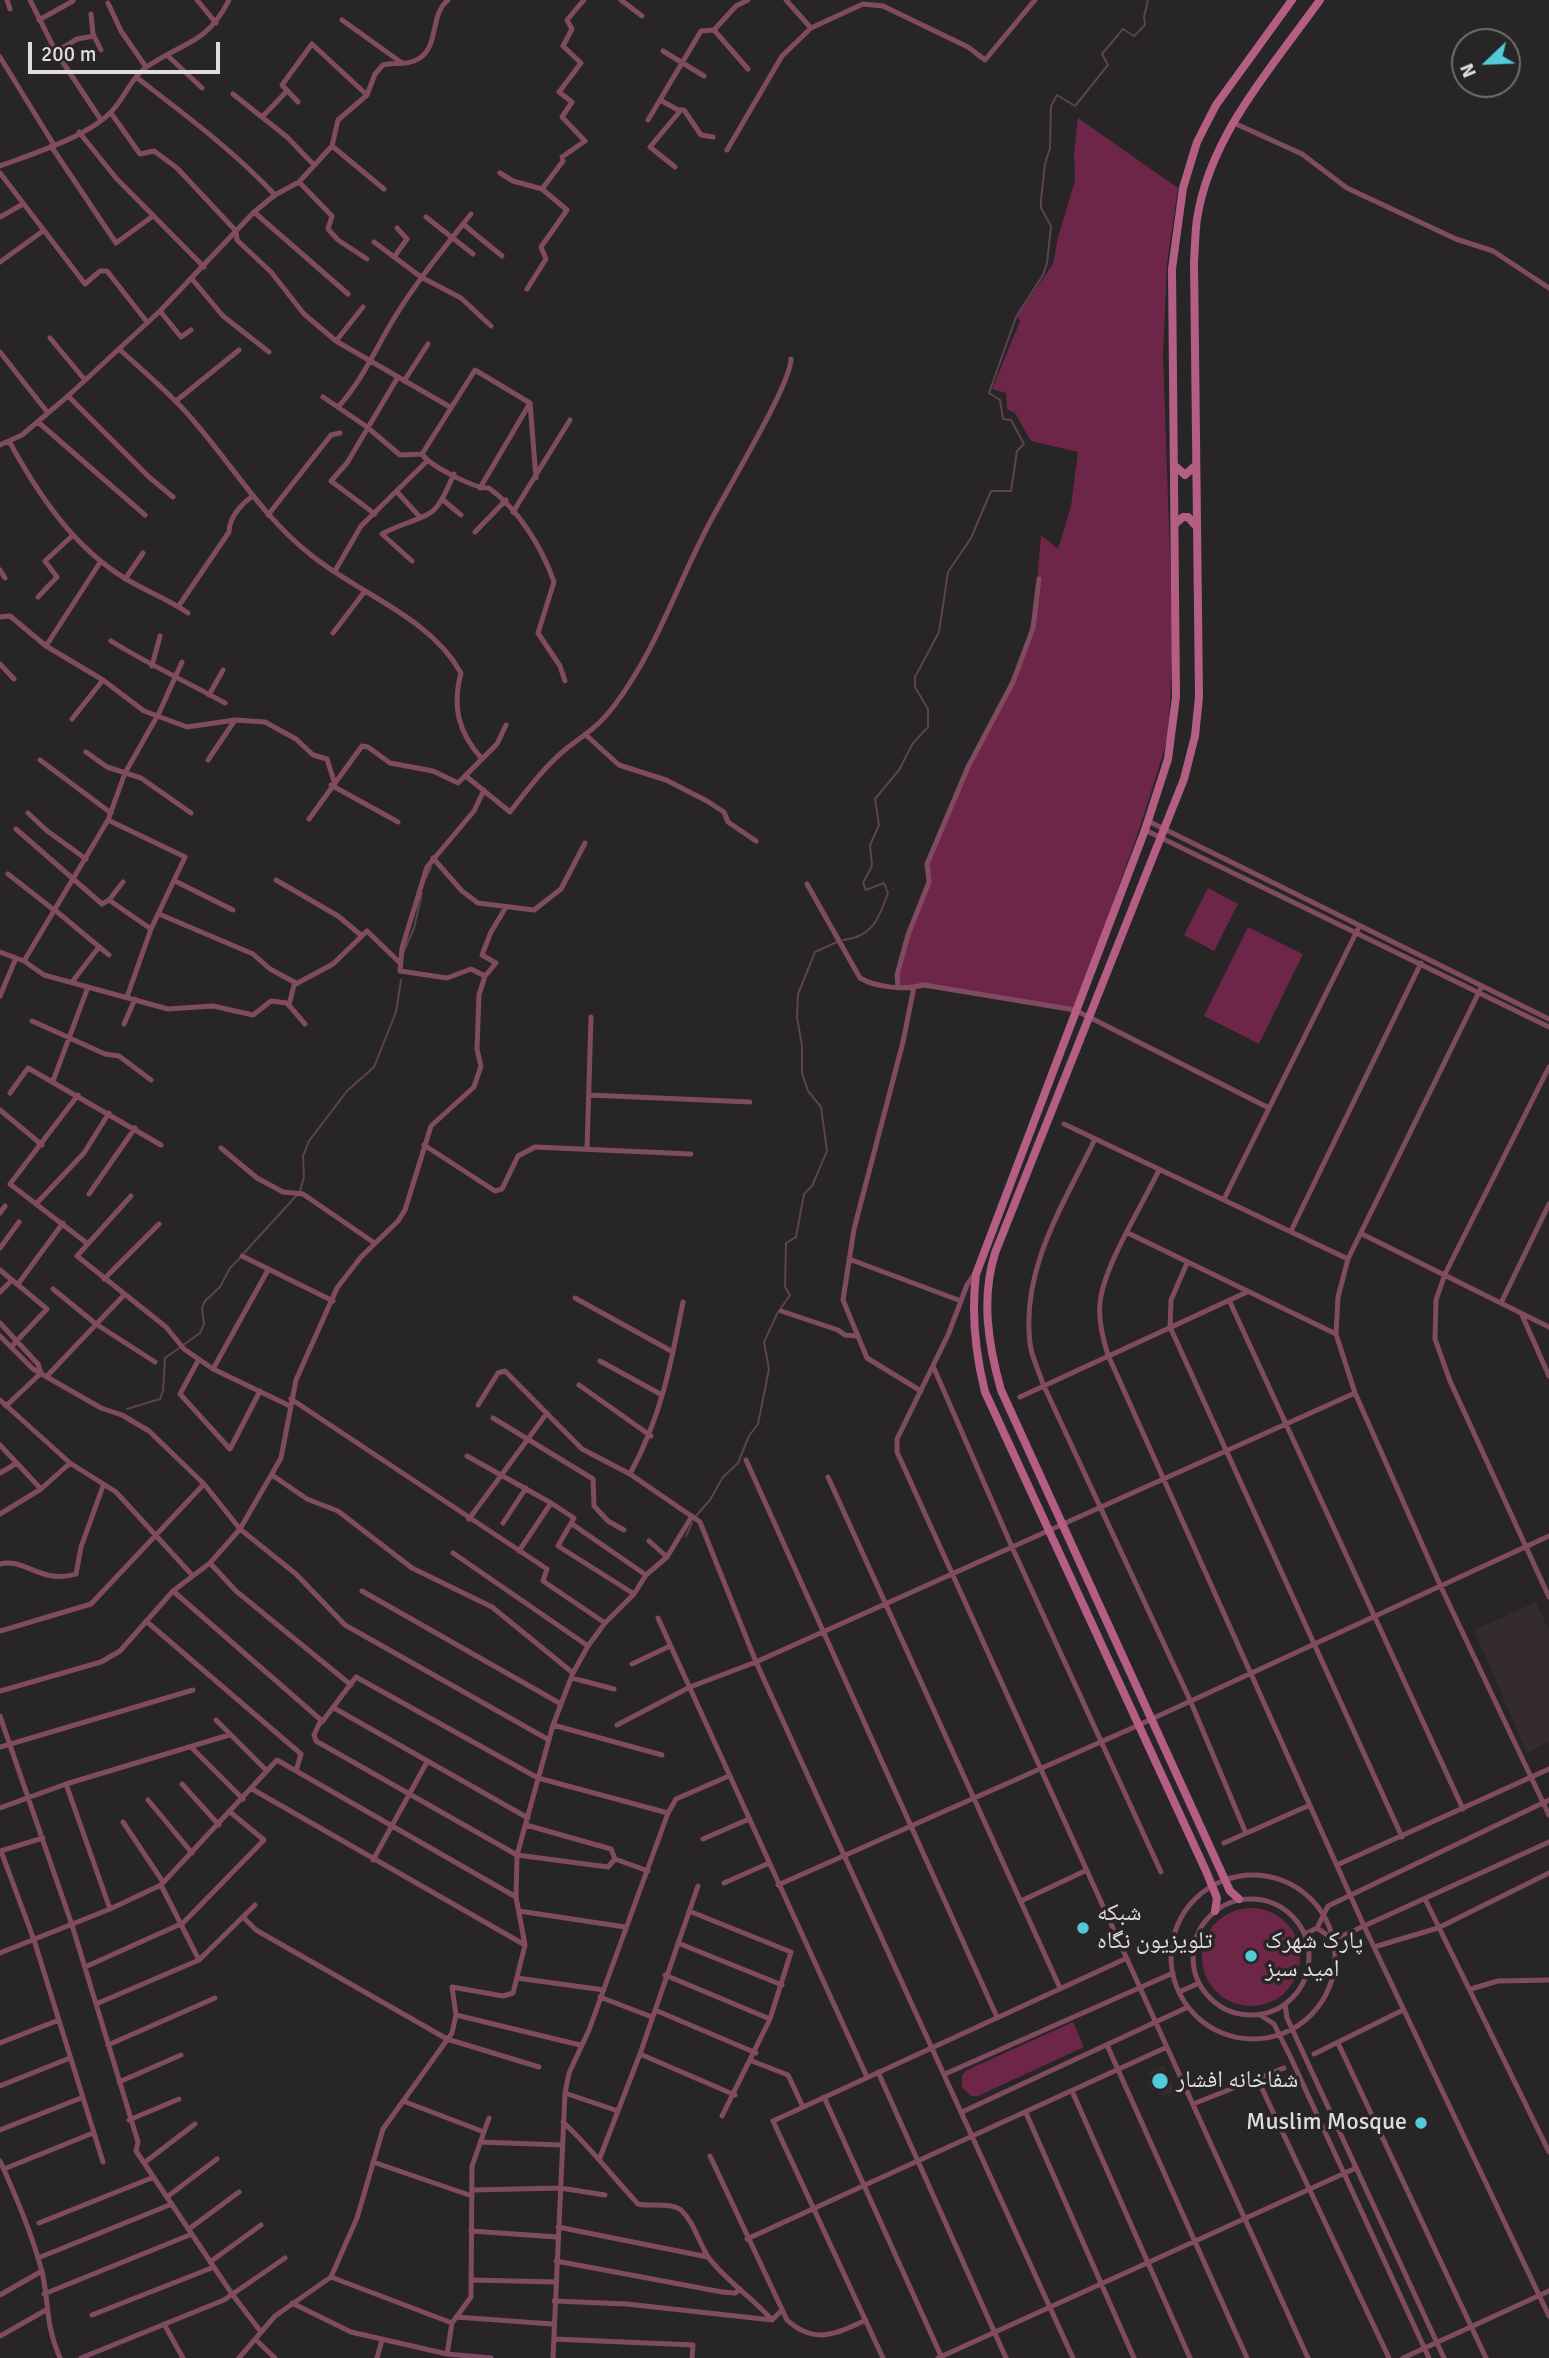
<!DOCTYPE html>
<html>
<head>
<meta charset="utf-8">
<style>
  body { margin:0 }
  #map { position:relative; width:1549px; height:2358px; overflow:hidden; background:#272526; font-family:Signika,sans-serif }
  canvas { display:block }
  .north { position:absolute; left:1451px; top:28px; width:70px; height:70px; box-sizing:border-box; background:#272526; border:2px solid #706e6f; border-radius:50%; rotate:247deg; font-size:19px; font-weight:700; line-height:28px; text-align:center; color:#dedcdd }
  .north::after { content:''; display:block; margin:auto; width:24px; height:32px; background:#52cbd8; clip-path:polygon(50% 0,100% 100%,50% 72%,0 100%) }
  .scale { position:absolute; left:28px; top:42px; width:192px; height:32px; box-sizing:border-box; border:4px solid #dedcdd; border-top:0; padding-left:9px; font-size:21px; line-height:24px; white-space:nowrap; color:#dedcdd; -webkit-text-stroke:5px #272526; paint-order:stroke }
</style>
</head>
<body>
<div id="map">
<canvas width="1549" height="2358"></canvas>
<div class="north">N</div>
<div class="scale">200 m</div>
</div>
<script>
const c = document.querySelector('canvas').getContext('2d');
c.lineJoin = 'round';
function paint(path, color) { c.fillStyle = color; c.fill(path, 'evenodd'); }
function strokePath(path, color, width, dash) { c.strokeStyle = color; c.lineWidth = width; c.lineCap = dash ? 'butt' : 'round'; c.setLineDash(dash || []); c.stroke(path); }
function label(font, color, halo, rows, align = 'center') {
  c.font = font + ' Signika,"Noto Naskh Arabic",sans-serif'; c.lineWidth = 7; c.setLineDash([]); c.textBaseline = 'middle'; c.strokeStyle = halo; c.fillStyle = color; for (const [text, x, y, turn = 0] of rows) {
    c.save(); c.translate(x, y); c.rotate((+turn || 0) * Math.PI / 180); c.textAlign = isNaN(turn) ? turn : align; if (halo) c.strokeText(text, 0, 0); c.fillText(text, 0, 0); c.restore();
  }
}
const built = new Path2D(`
  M 1536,1602 L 1549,1630 L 1549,1742 L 1527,1753 L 1474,1630 Z
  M 1164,2066 L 1175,2091 L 1163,2096 L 1160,2088 L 1153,2091 L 1147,2082 L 1151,2079 L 1149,2073 Z`);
const green = new Path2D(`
  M 1078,118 L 1178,188 L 1167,264 L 1163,354 L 1173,644 L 1168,738 L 1141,824 L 1075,1010 L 924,985 L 898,988 L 897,975 L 908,935 L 929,882 L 927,864 L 968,767 L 992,724 L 1033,628 L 1041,535 L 1058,549 L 1071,506 L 1078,452 L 1031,441 L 1015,413 L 1007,409 L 1006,393 L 992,389 L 1020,321 L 1017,316 L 1053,264 L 1058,237 L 1075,181 L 1074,153 Z
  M 1208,888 L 1238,904 L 1214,951 L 1184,935 Z
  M 1248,927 L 1303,954 L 1259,1044 L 1204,1016 Z
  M1202 1957a49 49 0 1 1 98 0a49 49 0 1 1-98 0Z
  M 1073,2022 L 1084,2047 L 978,2096 L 971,2096 L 962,2087 L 962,2075 L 967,2070 Z`);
const stream = new Path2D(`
  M 426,878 L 431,867
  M 843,940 C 872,937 879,919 888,893 L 884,883 L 866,890 L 863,883 L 872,866 L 870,845 L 879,825 L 875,799 L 899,770 L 913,743 L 928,727 L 928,709 L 915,687 L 915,677 L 939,632 L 948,572 L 971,538 L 991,491 L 1011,491 L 1017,451 L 1024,444 L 1011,420 L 1003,419 L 1000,400 L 989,393 L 1016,317 L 1043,275 L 1047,263 L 1051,226 L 1041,208 L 1041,200 L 1045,164 L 1050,148 L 1051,106 L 1057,95 L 1075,106 L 1108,65 L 1102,54 L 1123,29 L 1134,36 L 1145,25 L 1144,17 L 1148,0
  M 404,951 L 414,928 L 422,893
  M 300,1191 L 304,1177 L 303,1156 L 309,1141 L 347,1091 L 374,1067 L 396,1012 L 401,980
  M 244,1253 L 296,1196
  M 781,1308 L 790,1295 L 785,1287 L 786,1243 L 796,1237 L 804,1194 L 812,1186 L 827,1151 L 821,1107 L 808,1091 L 802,1073 L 802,1046 L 797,1017 L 798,994 L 815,952 L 837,942
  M 127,1409 L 160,1399 L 163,1391 L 165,1358 L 200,1333 L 204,1324 L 202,1308 L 205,1301 L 220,1287 L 230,1268 L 240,1258
  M 696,1516 L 710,1500 L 723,1477 L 738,1463 L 749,1436 L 758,1424 L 769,1369 L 764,1342 L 778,1312
  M 686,1536 L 692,1523`);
const street = new Path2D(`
  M 7,0 L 10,9
  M 30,0 L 56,52 L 101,120
  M 197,0 L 216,23
  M 621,0 L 642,16
  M 786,0 L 811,28
  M 108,3 L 121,31 L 146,67
  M 91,14 L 93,34 L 101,50
  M 39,20 L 73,1
  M 342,20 L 402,63
  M 714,30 L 748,69
  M 714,30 L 736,6 L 748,0
  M 663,51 L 704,76
  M 56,52 L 77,39 L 94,36
  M 167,55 L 202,88
  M 0,57 L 54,145
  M 136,77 C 184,114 233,150 275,195
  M 233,94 L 287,137 L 314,165
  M 660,100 L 678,110 L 684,110 L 701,135 L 713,137
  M 298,102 L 282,85 L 312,44 L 367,95
  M 111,113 L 140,154 L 154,151 L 177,168 L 236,231 L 237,240 L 271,272 L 304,314 L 336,341 L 450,407
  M 263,116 L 287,91
  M 648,120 L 701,31 L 714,30
  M 1234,123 L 1302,154 L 1347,188 L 1456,239 L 1493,251 L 1549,288
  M 79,132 L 116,178 L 204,267
  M 51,146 L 116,243 L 153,216
  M 332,146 L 384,189
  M 727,150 L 782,56 L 811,28 L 863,4 L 883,6 L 968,47 L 985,60 L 1035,0
  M 0,166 C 32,154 87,137 111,112 C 125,98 131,77 148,66 C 185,41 207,44 229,0
  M 675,167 L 650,147 L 681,110
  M 0,173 L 82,280 L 85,284 L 100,271 L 107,271 L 147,322
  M 500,173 L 513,181 L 542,189 L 567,210 L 541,247 L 546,259 L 527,289
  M 299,182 L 332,216 L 328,229 L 338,240 L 367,259
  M 542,189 L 563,161 L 562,157 L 585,141 L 562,117 L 572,102 L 559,92 L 581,63 L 563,46 L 572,29 L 567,20 L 584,0
  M 254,212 L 348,294
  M 0,217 L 23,204
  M 426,217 L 473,254
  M 463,224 L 502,256
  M 374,242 L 421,277 L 461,298 L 491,326
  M 394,257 L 407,239 L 397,228
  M 0,262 L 43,231
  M 192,279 L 223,316 L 269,352
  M 160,311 L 181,337 L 191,330
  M 50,338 L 85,380
  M 336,341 L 363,307
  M 119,349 C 141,369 165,389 185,411 C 228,458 260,515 311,555 C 359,594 430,617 461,673 C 452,707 458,732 482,759
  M 0,352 L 48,413
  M 404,381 L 428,344
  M 68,396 L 149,477 L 173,497
  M 323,397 L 367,427 L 400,455 L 422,454
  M 176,401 L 239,350
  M 338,407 C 362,381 375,350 393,320 C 416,282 444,248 471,214
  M 38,422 L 145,515
  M 9,441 C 38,494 73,547 126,579 C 146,591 169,600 188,613
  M 0,445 L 22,435 L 68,396 L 160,311 L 254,212 L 275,195 L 299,182 L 332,146 L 338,120 L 367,95 L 375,74 L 383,65 C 395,62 408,66 420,58 C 439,45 430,14 448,0
  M 422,454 C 430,466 475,489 489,488 C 518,509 542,547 554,582 L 538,633 L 560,666 L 565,681
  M 422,454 L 475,370 L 530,403 L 536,478
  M 480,488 L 530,403
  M 398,493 L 419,516
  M 442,499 L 461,515
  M 513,512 L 570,420
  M 375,514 L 331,481 L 347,463 L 398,377
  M 268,515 L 331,435 L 340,433
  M 475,532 L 506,500
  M 412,561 L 382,534 C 397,525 415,522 430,513 C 442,505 448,486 454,474
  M 0,570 L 5,578
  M 335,571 L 361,526 L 427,461
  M 125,579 L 143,553
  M 38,597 L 57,577 L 45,561 L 72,536
  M 178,607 L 229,532 C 229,518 241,504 253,496
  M 0,617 L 10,616 L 46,646 L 103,680 L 144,711 L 187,727 L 235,720 L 265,722 L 296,739 L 313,755 L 327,759 L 334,781
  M 333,633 L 365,591
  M 111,641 C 148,664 187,682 225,703
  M 46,646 L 101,561
  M 0,664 L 14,679
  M 152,666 L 160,636
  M 209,695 L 223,670
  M 72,719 L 103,680
  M 587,736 L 619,765 L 666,780 L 707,801 L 724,812 L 728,822 L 756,841
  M 86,752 L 107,767 L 141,778 L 191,813
  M 40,760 L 111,813
  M 208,760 L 235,720
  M 467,777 L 510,812 C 527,790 545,766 567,748 C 588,732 597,728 614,706 C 656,651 676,587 708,526 C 723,496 791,385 791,359
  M 331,785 L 398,822
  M 484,790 L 474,811 L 427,867 L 402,948 L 400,971 L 447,978 L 471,969 L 485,976
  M 28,813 L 46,830 L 86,859
  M 309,819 L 362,746 L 368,747 L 390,763 L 433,771 L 458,783 L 497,744 L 506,725
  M 108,820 L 185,857 L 151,929 L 127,997
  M 1148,821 L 1549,1019
  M 16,829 L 102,904 L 109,900 L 151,929
  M 1145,830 L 1549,1027
  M 433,858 L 462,891 L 478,903 L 534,910 L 561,889 L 585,843
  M 8,874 L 54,910
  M 276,880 L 338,916 L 362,936
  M 175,881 L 233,910
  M 807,884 L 860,978 C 877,988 905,990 924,985 L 1075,1010 L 1267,1107
  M 109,900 L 123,882
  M 56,911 L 109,955
  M 159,914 L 253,954 L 270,969 L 296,983
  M 0,952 L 24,961 L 44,975 L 168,1009 L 213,1006 L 253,1015 L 271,1001 L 287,1003 L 305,1024
  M 24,961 L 108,820 L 125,773 L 159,713 L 182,662
  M 72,982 L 99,947
  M 1482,986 L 1348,1259 L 1338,1297 L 1336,1334 L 1355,1393 L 1441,1587 L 1549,1815
  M 914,987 L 903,1042 L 854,1229 L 843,1300 L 867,1358 L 921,1391
  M 898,988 L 897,975 L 908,935 L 929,882 L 927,864 L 968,767 L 1013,682 L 1033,628 L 1039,579
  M 0,996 L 16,958
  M 289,1005 L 294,985 L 333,964 L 367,931 L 400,963
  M 32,1021 L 105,1054 L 119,1056 L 151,1080
  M 124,1024 L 135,999
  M 1549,1067 L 1445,1274 L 1436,1300 L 1435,1339 L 1450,1381 L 1549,1597
  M 53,1081 L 88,987
  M 10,1093 L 28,1068 L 161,1145
  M 78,1095 L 10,1184 L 88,1244
  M 589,1095 L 750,1102
  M 0,1110 L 42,1145
  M 1064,1124 L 1348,1259
  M 1095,1139 C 1064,1204 1021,1268 1030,1343 C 1031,1356 1039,1371 1043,1384 L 1190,1700 L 1245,1831
  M 424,1145 L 495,1191 L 502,1189 L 518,1156 L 535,1147 L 691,1154
  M 221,1148 L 257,1178 L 283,1192 L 303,1194 L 373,1242
  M 587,1150 L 591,1017
  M 1159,1170 C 1143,1204 1103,1267 1100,1303 C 1098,1320 1103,1339 1108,1355 L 1364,1926 L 1549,2316
  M 89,1194 L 135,1128
  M 131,1196 L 77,1256 L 166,1327 L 184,1349 L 213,1369 L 290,1406
  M 1224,1199 L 1358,929
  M 36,1204 L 84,1153 L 109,1113
  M 0,1213 L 5,1206
  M 1291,1231 L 1421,963
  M 1128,1233 L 1336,1334
  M 1362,1234 L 1549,1327
  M 0,1248 L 19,1222
  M 242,1256 L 333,1301
  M 849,1259 L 961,1301
  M 1187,1263 L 1171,1300 L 1170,1327 L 1402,1837
  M 0,1270 L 47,1309 L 11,1347
  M 974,1275 L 967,1285 L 948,1335 L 897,1439 L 897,1452 L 1308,2358
  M 104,1279 L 159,1224
  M 18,1284 L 63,1223
  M 53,1289 L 96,1324 L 155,1362
  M 0,1292 L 12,1280
  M 575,1298 L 673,1352
  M 1229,1300 L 1463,1809
  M 1501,1303 L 1549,1204
  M 781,1311 L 838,1330 L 845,1335 L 856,1336
  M 1522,1315 L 1549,1376
  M 0,1323 L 38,1364 L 41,1373 L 6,1406
  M 0,1336 L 33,1369 L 101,1408 L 122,1415 L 149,1431 L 204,1484 L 240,1529 L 296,1574 L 345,1625 L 549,1740
  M 199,1359 L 180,1394 L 230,1449 L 260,1391
  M 600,1361 L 662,1395
  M 933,1366 L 1012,1547 L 1161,1872
  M 213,1369 L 268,1270
  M 48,1375 L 124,1295
  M 579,1385 L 651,1436
  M 1020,1397 L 1247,1292
  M 291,1399 L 547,1569 L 543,1581 L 605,1623
  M 0,1400 L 70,1463 L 116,1492 L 193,1576
  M 478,1405 L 498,1373 L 505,1371 L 582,1449 L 630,1474 L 700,1522 L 756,1662 L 1073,2358
  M 493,1418 L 593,1479 L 594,1506 L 608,1521 L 624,1530
  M 0,1445 L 41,1489
  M 467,1456 L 551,1503 L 519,1551
  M 746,1460 L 997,2017
  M 0,1473 L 17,1463
  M 630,1474 C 661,1417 671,1365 683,1302
  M 272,1475 L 307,1499 L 338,1511 L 412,1568 L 492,1607 L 573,1673
  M 828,1477 L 1060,1988
  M 551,1503 L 574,1518 L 558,1546 L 634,1594
  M 0,1514 L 41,1489 L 70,1463
  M 469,1519 L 547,1413
  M 503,1523 L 526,1488
  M 572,1524 L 646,1575
  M 649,1541 L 667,1557
  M 453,1553 L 588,1646
  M 210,1563 L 236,1591 L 351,1685
  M 0,1564 C 23,1557 43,1585 76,1574 L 81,1547 L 103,1486
  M 173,1591 L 321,1720 L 314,1735 L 316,1741 L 517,1855 L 608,1867 L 615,1859
  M 362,1591 L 561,1704
  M 658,1618 L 867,2077
  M 146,1621 L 301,1754 L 296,1771
  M 0,1631 L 91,1604 L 204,1484
  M 632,1664 L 670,1646
  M 572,1678 L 614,1689
  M 0,1691 L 101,1662 L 120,1651 L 173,1591 L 210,1563 L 240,1529 L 281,1458 L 296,1380 L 337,1288 L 361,1257 L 398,1221 L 405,1210 L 431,1126 L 474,1087 L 481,1066 L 477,1049 L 479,995 L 485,976 L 496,963 L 482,955 L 491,932 L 506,907
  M 334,1708 L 528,1818
  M 0,1716 L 72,1925 L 138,2142 L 136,2151 L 232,2294 L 261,2332
  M 216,1720 L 266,1770
  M 322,1722 L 356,1677 L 538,1778 L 668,1813
  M 553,1725 L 662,1755
  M 617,1725 L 690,1687 L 756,1662 L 1355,1393
  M 0,1747 L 193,1690
  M 192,1748 L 243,1799
  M 66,1784 L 110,1909
  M 182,1784 L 219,1825
  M 252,1789 L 525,1945
  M 148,1800 L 192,1853
  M 0,1808 L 66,1784 L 229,1735
  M 123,1822 L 163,1882
  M 526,1825 L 611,1849 L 615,1859 L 648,1871
  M 703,1839 L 749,1819
  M 1224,1843 L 1310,1805
  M 0,1851 L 43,1838
  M 1,1851 L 34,1940 L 103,2162
  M 373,1860 L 427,1762
  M 1337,1865 L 1549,1769
  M1171 1957a82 82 0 1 1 164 0a82 82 0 1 1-164 0Z
  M 724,1883 L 769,1863
  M 161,1885 L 199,1960
  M 778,1885 L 1130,1729 L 1549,1536
  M1193 1957a58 58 0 1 1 116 0a58 58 0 1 1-116 0Z
  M 1425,1899 L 1549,2152
  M 1021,1901 L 1087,1870
  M 519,1911 L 625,1927
  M 689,1911 L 791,1952 L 770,2019 L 722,2116
  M 243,1917 L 256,1930 L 447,2039 L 539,2067
  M 1317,1928 L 1333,1939 L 1342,1936 L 1549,1842
  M 1305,1934 L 1317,1928 L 1328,1906 L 1549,1800
  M 678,1943 L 782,1985
  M 1374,1947 L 1438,1928 L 1549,1873
  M 0,1953 L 110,1909 L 161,1885 L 277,1760 L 516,1897
  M 85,1967 L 183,1923 L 264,1840 L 230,1812
  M 665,1975 L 770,2019
  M 517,1978 L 604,1990
  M 1471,1989 L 1498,1981 L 1549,1980
  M 1179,1992 L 1199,1983
  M 600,1997 L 652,2017
  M 96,2004 L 199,1960 L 255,1905
  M 1285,2005 L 1287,2018 L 1444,2358
  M 655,2010 L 756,2053
  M 456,2015 L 580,2045
  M 1260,2015 L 1274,2024 L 1290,2056 L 1429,2358
  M 0,2043 L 59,2020
  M 1338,2043 L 1486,2358
  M 108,2045 L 215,1998
  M 1107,2045 L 1247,2358
  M 640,2054 L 735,2095
  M 1314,2054 L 1403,2010
  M 752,2061 L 788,2075 L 803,2107
  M 878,2072 L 1006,2358
  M 945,2074 L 1173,1973
  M 1257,2078 L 1389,2358
  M 119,2082 L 181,2055
  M 0,2086 L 70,2058
  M 1072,2091 L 1190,2358
  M 565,2093 L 618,2111
  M 824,2097 L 942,2358
  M 403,2101 L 484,2132
  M 1193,2104 L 1284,2068
  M 962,2112 L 1188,2007
  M 1026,2113 L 1134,2358
  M 129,2120 L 179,2099
  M 563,2122 C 591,2148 612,2176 638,2204 C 650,2207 671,2202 681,2210 C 695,2223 699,2244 709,2258 C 726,2281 753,2298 772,2320
  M 0,2130 L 81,2098
  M 480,2142 L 561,2145
  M 710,2156 L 787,2320 C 814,2345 836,2334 866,2320
  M 599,2160 L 640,2054 L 698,1886
  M 0,2161 C 16,2196 31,2231 41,2268 C 50,2301 44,2322 60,2358
  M 373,2162 L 472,2196
  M 144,2163 L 195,2124
  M 4,2169 L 93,2133
  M 473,2190 L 560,2188 L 605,2195
  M 167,2197 L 217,2159
  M 39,2223 L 154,2177
  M 558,2227 L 708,2257
  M 189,2229 L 239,2192
  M 471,2231 L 557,2237
  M 747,2239 L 1167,2047
  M 38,2258 L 172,2204
  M 556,2261 L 722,2292 L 735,2293 L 740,2289
  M 210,2262 L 261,2225
  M 331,2277 L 452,2323
  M 472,2280 L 555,2282
  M 44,2294 L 192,2234
  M 0,2295 L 42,2271
  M 554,2301 L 627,2304 L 772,2320 L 780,2312
  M 292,2303 L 351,2332 L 447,2354 L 491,2358
  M 92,2315 L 214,2267
  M 456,2317 L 552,2324
  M 164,2324 L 183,2358
  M 0,2336 L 46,2310
  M 554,2339 L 693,2345 L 692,2358
  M 256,2340 L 275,2358
  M 447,2354 L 452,2323 L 471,2297 L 472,2166 L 489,2118
  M 81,2358 L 224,2300 L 285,2258
  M 239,2358 L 275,2316 L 331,2277 L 357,2218 L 383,2129 L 452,2033 L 456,2015 L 452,1987 L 503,1996 L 513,1993 L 525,1945 L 516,1897 L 517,1855 L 553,1725 L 573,1673 L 588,1646 L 605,1623 L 634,1594 L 646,1575 L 667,1557 L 692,1516
  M 377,2358 L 382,2340
  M 553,2358 L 565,2093 L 569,2073 L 589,2030 L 668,1813 L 676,1799 L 729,1776
  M 883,2358 L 773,2121 L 1127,1958
  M 938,2358 L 1356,2168
  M 1403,2358 L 1549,2291`);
const secondary = new Path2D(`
  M 1174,465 L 1185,475 L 1196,465
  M 1175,524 L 1183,517 L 1188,517 L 1196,526
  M 1239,1899 L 1230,1891 L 1001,1390 C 988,1344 981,1299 995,1253 L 1184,779 L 1195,736 L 1199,697 L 1194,262 C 1195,248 1195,233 1197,219 C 1210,135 1272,67 1320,0
  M 1215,1911 L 1217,1898 L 1206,1871 L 985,1392 C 975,1352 971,1315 976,1274 L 1145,830 L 1168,759 L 1176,697 L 1172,269 L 1183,188 L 1197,142 L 1216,105 L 1292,0`);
const markers = [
  [1083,1928,7,"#52cbd8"],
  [1251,1956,7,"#52cbd8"],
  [1160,2081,9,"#52cbd8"],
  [1421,2123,7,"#52cbd8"]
];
const poiNames = [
  ["شبکه",1097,1914],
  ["تلویزیون نگاه",1097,1942],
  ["پارک شهرک",1265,1942],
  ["امید سبز",1265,1970],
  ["شفاخانه افشار",1176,2081],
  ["Muslim Mosque",1407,2123,"right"]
];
paint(built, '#342b2e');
paint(green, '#6d2647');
strokePath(stream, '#5c434f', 2);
strokePath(street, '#804b60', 5);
strokePath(secondary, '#b35e82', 8);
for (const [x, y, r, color] of markers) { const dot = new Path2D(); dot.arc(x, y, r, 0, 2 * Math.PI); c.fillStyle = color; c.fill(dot); strokePath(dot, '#272526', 2.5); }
label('24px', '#dedcdd', '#272526', poiNames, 'left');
</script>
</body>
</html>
